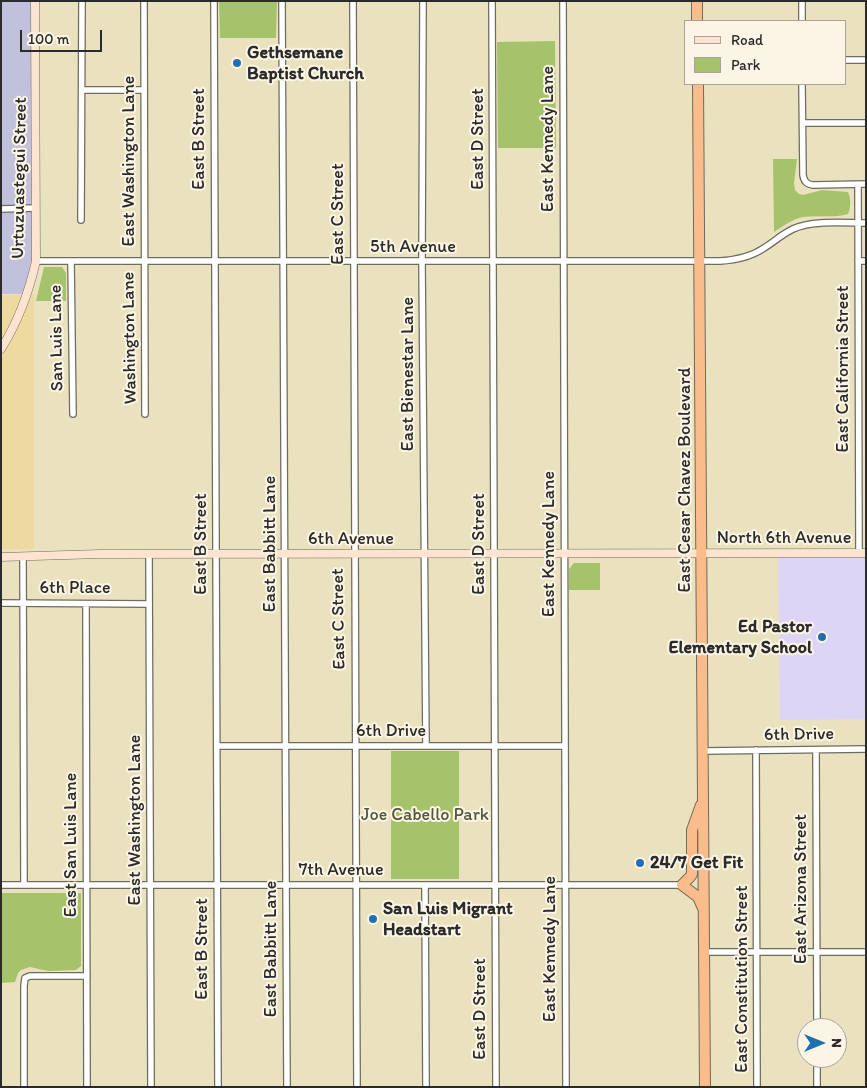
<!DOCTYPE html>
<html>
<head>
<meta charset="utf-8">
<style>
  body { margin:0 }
  #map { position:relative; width:867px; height:1088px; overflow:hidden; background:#eae2bf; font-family:Itim,sans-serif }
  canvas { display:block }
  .frame { position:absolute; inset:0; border:2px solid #2b2b2b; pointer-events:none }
  .legend { position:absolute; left:684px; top:20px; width:162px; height:65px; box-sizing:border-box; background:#fcf5e5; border:1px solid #a8a49b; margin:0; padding:6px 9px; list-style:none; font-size:15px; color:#2b2b2b }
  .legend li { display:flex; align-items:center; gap:10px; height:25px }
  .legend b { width:25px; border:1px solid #a8a49b }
  .north { position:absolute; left:797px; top:1018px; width:50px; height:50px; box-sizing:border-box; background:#fcf5e5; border:1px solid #a8a49b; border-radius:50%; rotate:90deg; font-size:14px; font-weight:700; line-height:20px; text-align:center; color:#2b2b2b }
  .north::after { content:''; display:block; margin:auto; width:18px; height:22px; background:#1f6fb2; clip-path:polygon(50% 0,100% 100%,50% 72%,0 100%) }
  .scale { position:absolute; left:20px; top:30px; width:82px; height:22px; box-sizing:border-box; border:2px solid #2b2b2b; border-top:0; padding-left:6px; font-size:15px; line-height:18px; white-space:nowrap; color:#2b2b2b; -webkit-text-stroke:4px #fcf5e5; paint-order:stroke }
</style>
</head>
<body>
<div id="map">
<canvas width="867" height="1088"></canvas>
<div class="frame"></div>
<ul class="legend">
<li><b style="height:6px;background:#fde4d0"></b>Road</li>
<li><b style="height:14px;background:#a5c36a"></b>Park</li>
</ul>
<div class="north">N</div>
<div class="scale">100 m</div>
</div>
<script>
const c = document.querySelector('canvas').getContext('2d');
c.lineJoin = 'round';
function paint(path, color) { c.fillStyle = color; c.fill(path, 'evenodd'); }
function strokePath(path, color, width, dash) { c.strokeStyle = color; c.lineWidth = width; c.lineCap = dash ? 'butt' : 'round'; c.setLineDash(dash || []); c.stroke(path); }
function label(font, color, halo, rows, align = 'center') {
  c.font = font + ' Itim,sans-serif'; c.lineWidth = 4; c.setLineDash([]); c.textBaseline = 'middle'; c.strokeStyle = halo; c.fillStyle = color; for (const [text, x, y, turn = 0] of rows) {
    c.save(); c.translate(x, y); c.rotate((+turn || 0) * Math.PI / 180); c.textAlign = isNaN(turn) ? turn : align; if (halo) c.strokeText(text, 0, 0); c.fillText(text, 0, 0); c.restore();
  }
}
const built = new Path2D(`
  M 866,553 L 866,719 L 780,720 L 778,554 Z`);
const industrial = new Path2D(`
  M 1,1 L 35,1 L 36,245 L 27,294 L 1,294 Z`);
const green = new Path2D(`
  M 219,1 L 277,1 L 276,38 L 220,38 Z
  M 555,41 L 556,148 L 498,148 L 497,42 Z
  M 773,159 L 797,159 L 794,183 L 795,190 L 799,194 L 803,195 L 822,190 L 848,192 C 851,199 851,207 848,214 C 834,218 818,215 803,217 C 793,219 783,226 774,232 Z
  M 44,267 L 62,267 L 66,273 L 66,301 L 36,301 Z
  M 574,563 L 600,563 L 600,590 L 569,590 L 569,569 Z
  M 391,751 L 459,751 L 459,879 L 391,879 Z
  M 1,893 L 81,893 L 81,966 L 76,970 L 48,971 L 30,967 L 21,970 L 18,973 L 15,982 L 1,983 Z`);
const sand = new Path2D(`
  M 34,294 L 34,549 L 1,549 L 1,295 Z`);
const street = new Path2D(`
  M 144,1 L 145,414
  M 214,1 L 218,1087
  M 282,1 L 287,1087
  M 353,1 C 354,363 355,725 357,1087
  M 423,1 L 422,261 L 426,746
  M 492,1 L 496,1087
  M 563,1 L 566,1087
  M 802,1 L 802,21
  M 846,60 L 866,60
  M 802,84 L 803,175 C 804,181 806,184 813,185 L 866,184
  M 82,90 L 144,90
  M 803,123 L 866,123
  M 858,185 L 859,553
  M 1,209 L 36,208
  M 81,220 L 82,1
  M 36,261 L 720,261 C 736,260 751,257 764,248 C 774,242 782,234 793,229 C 812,220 844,223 866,223
  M 71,261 L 73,414
  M 858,261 L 866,261
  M 149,554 L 151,1087
  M 23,557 L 24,885
  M 1,603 L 149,604
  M 86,604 L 87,1087
  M 218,746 L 564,746
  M 756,750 L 757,1087
  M 816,750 L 817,1028
  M 703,751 L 866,749
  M 1,885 L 682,885
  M 425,885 L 426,1087
  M 704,952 L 866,952
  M 817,1058 L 817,1087
  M 24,1087 L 24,986 L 25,978 L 30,976 L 87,976`);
const secondary = new Path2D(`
  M 1,349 C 18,322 29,292 36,261 L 35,1
  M 1,557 L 100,554 L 866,553`);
const highway = new Path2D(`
  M 697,1 L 697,21
  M 698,84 L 705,1087
  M 701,805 L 692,830 L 692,874 L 690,877 L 682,885 L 698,897 L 703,908`);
const markers = [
  [237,63,5,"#1f6fb2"],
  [822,637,5,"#1f6fb2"],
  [640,863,5,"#1f6fb2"],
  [373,919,5,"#1f6fb2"]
];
const poiNames = [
  ["Gethsemane",247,53],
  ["Baptist Church",247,74],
  ["Ed Pastor",812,627,"right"],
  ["Elementary School",812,648,"right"],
  ["24/7 Get Fit",650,863],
  ["San Luis Migrant",383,909],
  ["Headstart",383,930]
];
const streetNames = [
  ["East B Street",199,139,-90],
  ["East D Street",478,139,-90],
  ["East Kennedy Lane",548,139,-90],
  ["East Washington Lane",129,161,-90],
  ["Urtuzuastegui Street",20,178,-89],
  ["East C Street",338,214,-90],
  ["5th Avenue",413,247],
  ["San Luis Lane",57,338,-91],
  ["Washington Lane",130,338,-91],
  ["East California Street",843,369,-90],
  ["East Bienestar Lane",408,374,-90],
  ["East Cesar Chavez Boulevard",685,480,-90],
  ["North 6th Avenue",784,538],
  ["6th Avenue",351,539],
  ["East B Street",201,544,-90],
  ["East Babbitt Lane",270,544,-90],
  ["East D Street",479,544,-90],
  ["East Kennedy Lane",549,544,-90],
  ["6th Place",75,588],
  ["East C Street",339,619,-91],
  ["6th Drive",391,731],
  ["6th Drive",799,735,-1],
  ["East Washington Lane",135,820,-90],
  ["East San Luis Lane",71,845,-90],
  ["7th Avenue",341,870],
  ["East Arizona Street",801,889,-90],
  ["East B Street",202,949,-90],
  ["East Babbitt Lane",271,949,-90],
  ["East Kennedy Lane",550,949,-90],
  ["East Constitution Street",742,979,-90],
  ["East D Street",480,1009,-90]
];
const parkNames = [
  ["Joe Cabello Park",425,815]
];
paint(built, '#ddd5f6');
paint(industrial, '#c2c1dc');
paint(green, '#a5c36a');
paint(sand, '#eeda9e');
strokePath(street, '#6e6b5f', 8);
strokePath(secondary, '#6e6b5f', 9);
strokePath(highway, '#6e6b5f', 12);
strokePath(street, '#fff', 5.5);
strokePath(secondary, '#fde4d0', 8);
strokePath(highway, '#f9bc8a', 10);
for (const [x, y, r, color] of markers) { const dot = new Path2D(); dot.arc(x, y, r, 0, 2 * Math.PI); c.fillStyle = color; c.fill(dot); strokePath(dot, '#fcf5e5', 2); }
label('bold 18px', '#2b2b2b', '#fcf5e5', poiNames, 'left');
label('18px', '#2b2b2b', '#fcf5e5', streetNames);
label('18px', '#50593e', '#fcf5e5', parkNames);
</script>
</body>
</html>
